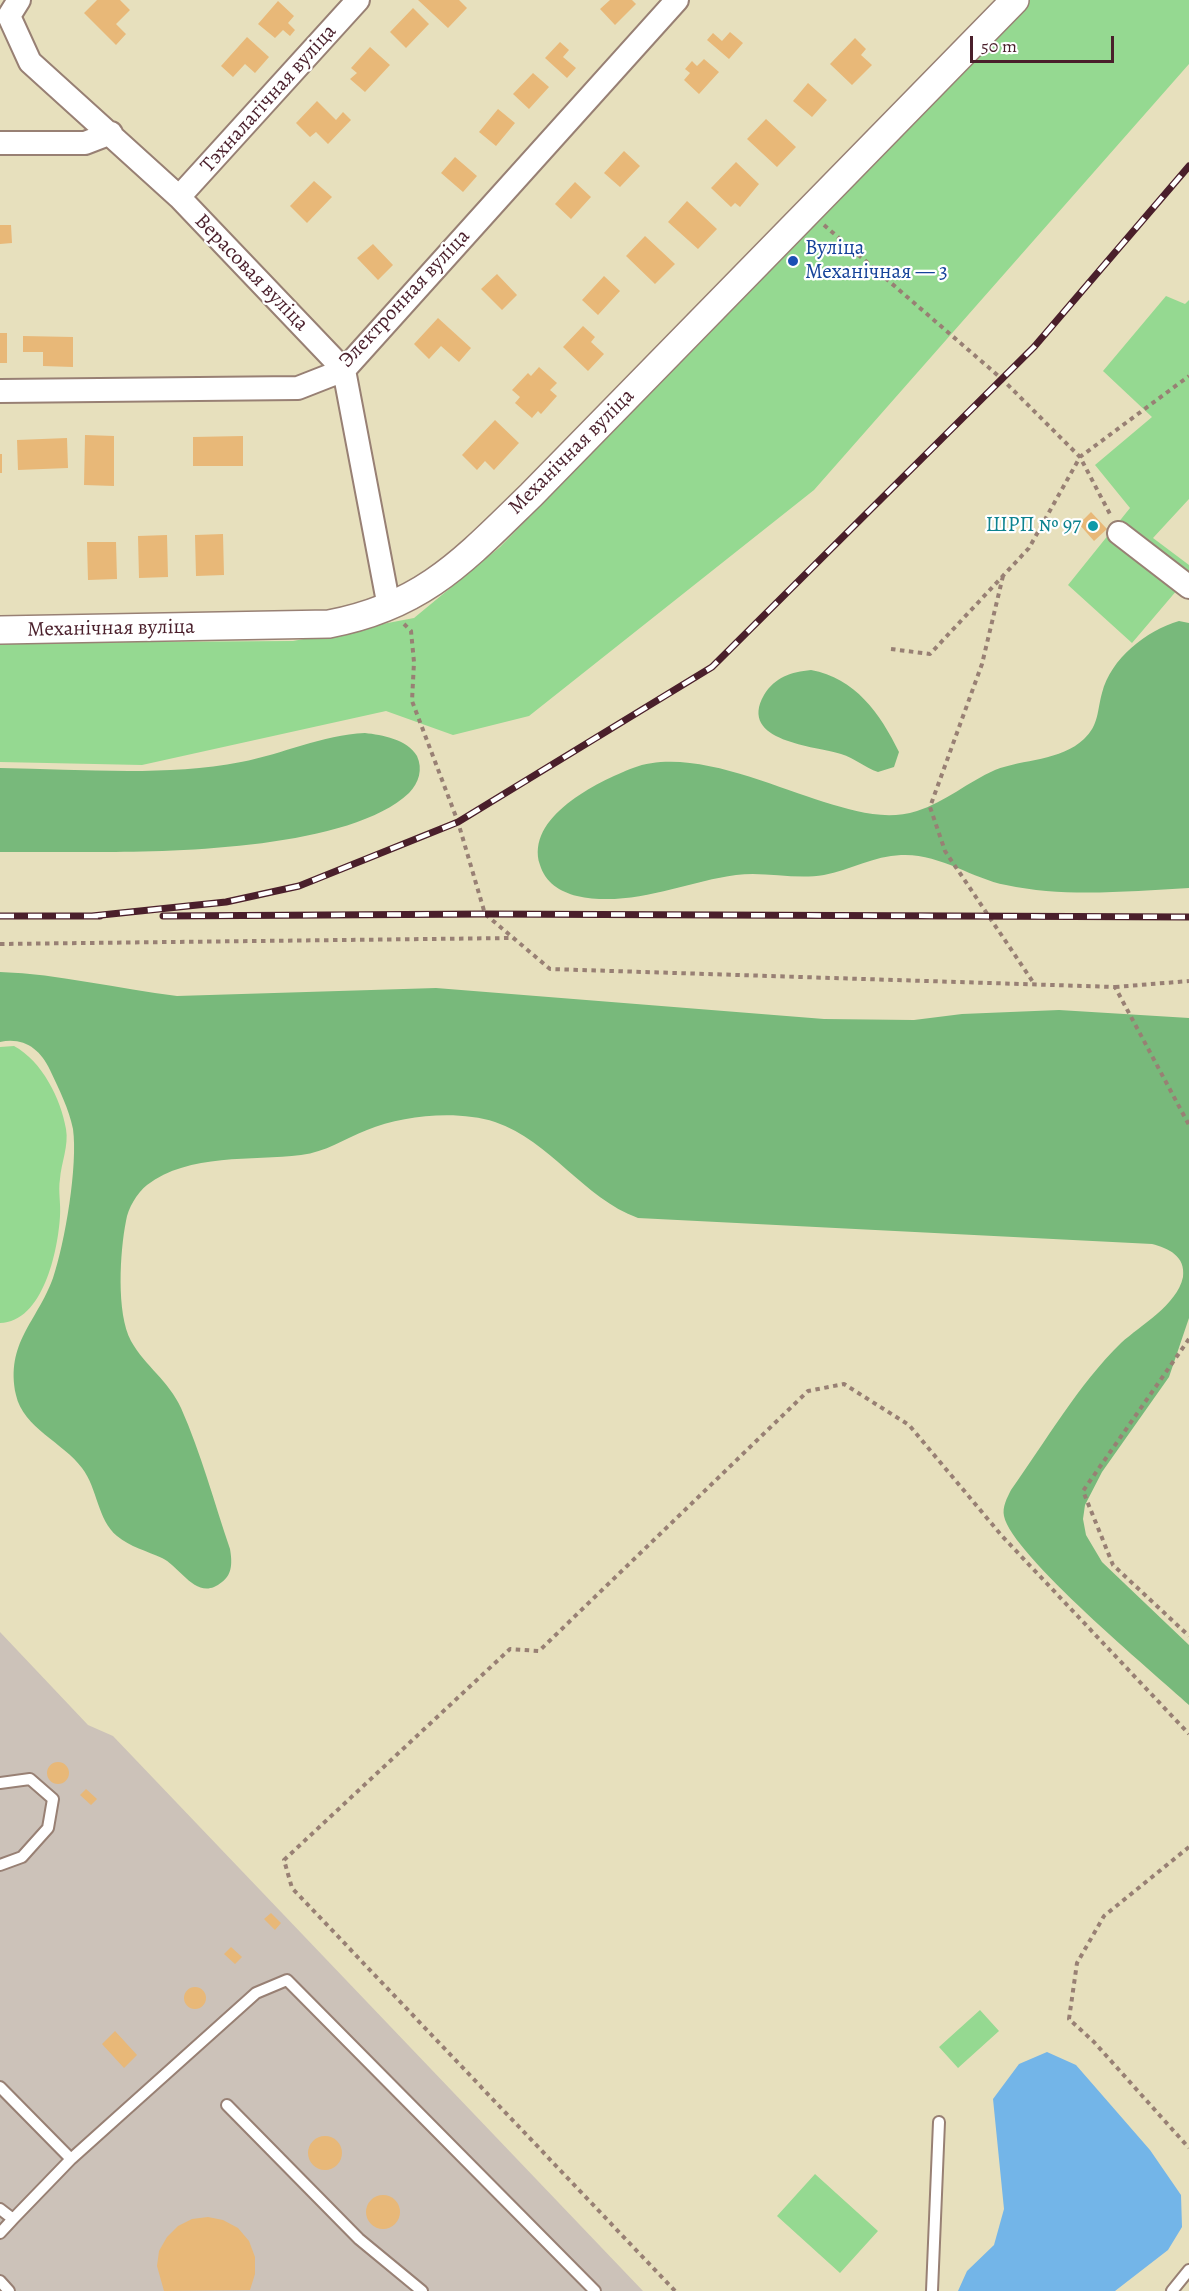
<!DOCTYPE html>
<html>
<head>
<meta charset="utf-8">
<style>
  body { margin:0 }
  #map { position:relative; width:1189px; height:2291px; overflow:hidden; background:#e7e0bd; font-family:Alegreya,serif }
  canvas { display:block }
  .scale { position:absolute; left:970px; top:36px; width:144px; height:27px; box-sizing:border-box; border:3px solid #4a1f2b; border-top:0; padding-left:8px; font-size:18px; line-height:21px; white-space:nowrap; color:#4a1f2b; -webkit-text-stroke:4px #fff; paint-order:stroke }
</style>
</head>
<body>
<div id="map">
<canvas width="1189" height="2291"></canvas>
<div class="scale">50 m</div>
</div>
<script>
const c = document.querySelector('canvas').getContext('2d');
c.lineJoin = 'round';
function paint(path, color) { c.fillStyle = color; c.fill(path, 'evenodd'); }
function strokePath(path, color, width, dash) { c.strokeStyle = color; c.lineWidth = width; c.lineCap = dash ? 'butt' : 'round'; c.setLineDash(dash || []); c.stroke(path); }
function label(font, color, halo, rows, align = 'center') {
  c.font = font + ' Alegreya,serif'; c.lineWidth = 4.5; c.setLineDash([]); c.textBaseline = 'middle'; c.strokeStyle = halo; c.fillStyle = color; for (const [text, x, y, turn = 0] of rows) {
    c.save(); c.translate(x, y); c.rotate((+turn || 0) * Math.PI / 180); c.textAlign = isNaN(turn) ? turn : align; if (halo) c.strokeText(text, 0, 0); c.fillText(text, 0, 0); c.restore();
  }
}
const industrial = new Path2D(`
  M 0,1632 L 88,1725 L 113,1736 L 643,2291 L 0,2291 Z`);
const green = new Path2D(`
  M 1028,0 L 1189,0 L 1189,64 L 814,490 L 529,716 L 453,735 L 386,711 L 142,765 L 0,762 L 0,643 L 293,641 L 414,618 L 500,547 L 943,94 Z
  M 1166,296 L 1185,304 L 1189,300 L 1189,499 L 1153,538 L 1189,565 L 1189,576 L 1132,643 L 1068,585 L 1130,508 L 1095,465 L 1152,417 L 1103,371 Z
  M 14,1046 C 42,1061 61,1099 66,1129 C 69,1145 61,1164 60,1179 C 58,1191 61,1204 60,1216 C 58,1251 43,1322 0,1323 L 0,1047 Z
  M 980,2010 L 999,2031 L 958,2068 L 939,2047 Z
  M 815,2174 L 878,2231 L 840,2273 L 777,2216 Z`);
const forest = new Path2D(`
  M 1179,621 L 1189,623 L 1189,888 C 1129,891 1066,898 1006,885 C 971,878 939,853 901,855 C 874,856 850,870 824,875 C 794,880 765,871 736,875 C 684,882 631,908 577,896 C 560,892 545,882 540,865 C 525,817 597,782 633,768 C 689,747 769,785 824,802 C 855,811 885,821 917,811 C 945,802 968,782 995,770 C 1023,759 1061,761 1084,739 C 1099,725 1097,711 1102,693 C 1111,658 1146,631 1179,621 Z
  M 811,670 C 855,678 880,713 899,752 L 894,767 L 878,772 C 865,768 855,758 841,754 C 816,746 737,742 764,695 C 775,677 791,672 811,670 Z
  M 365,733 C 382,735 407,739 417,756 C 423,769 419,783 409,793 C 351,848 178,852 100,852 C 67,852 33,852 0,852 L 0,768 C 79,769 163,777 241,762 C 283,754 322,735 365,733 Z
  M 0,972 C 60,974 118,989 177,996 L 436,988 L 824,1019 L 914,1020 L 962,1014 L 1059,1010 L 1189,1018 L 1189,1318 L 1169,1377 L 1102,1472 L 1085,1505 L 1083,1519 L 1086,1535 L 1102,1562 L 1189,1645 L 1189,1705 C 1153,1672 1012,1555 1004,1516 C 1002,1507 1007,1498 1011,1490 C 1046,1441 1078,1385 1121,1343 C 1141,1325 1177,1305 1183,1277 C 1186,1256 1168,1248 1152,1244 L 638,1218 C 583,1198 551,1141 495,1122 C 458,1110 403,1115 367,1130 C 344,1139 326,1152 301,1155 C 252,1161 189,1153 147,1185 C 137,1193 128,1208 126,1221 C 120,1251 116,1313 131,1341 C 145,1366 169,1381 181,1408 C 201,1453 214,1502 230,1549 C 232,1561 233,1574 222,1582 C 197,1603 181,1567 162,1558 C 147,1551 130,1547 117,1536 C 97,1519 98,1489 82,1468 C 64,1443 23,1428 16,1395 C 5,1343 37,1322 53,1278 C 65,1243 78,1165 73,1129 C 69,1109 59,1089 50,1070 C 40,1049 24,1037 0,1042 Z`);
const water = new Path2D(`
  M 1047,2052 L 1076,2065 L 1150,2150 L 1181,2195 L 1182,2227 L 1168,2250 L 1115,2291 L 958,2291 L 967,2271 L 994,2245 L 1004,2209 L 993,2099 L 1019,2064 Z`);
const building = new Path2D(`
  M 97,0 L 120,0 L 130,10 L 116,24 L 126,34 L 116,45 L 84,13 Z
  M 418,0 L 459,0 L 467,8 L 448,28 Z
  M 610,0 L 632,0 L 636,4 L 615,25 L 600,9 Z
  M 278,1 L 294,16 L 288,23 L 295,30 L 290,36 L 283,30 L 275,38 L 258,24 Z
  M 413,8 L 429,24 L 406,48 L 390,32 Z
  M 730,32 L 743,43 L 729,59 L 707,40 L 713,33 L 722,41 Z
  M 247,37 L 269,57 L 255,73 L 245,64 L 233,77 L 221,66 Z
  M 855,38 L 866,49 L 861,55 L 872,65 L 852,85 L 830,64 Z
  M 560,42 L 569,50 L 563,57 L 576,68 L 567,78 L 545,58 Z
  M 370,47 L 390,65 L 365,92 L 350,79 L 357,73 L 351,68 Z
  M 704,59 L 719,72 L 699,94 L 684,80 L 690,73 L 685,69 L 692,61 L 697,66 Z
  M 533,73 L 549,87 L 529,109 L 513,94 Z
  M 808,83 L 827,100 L 812,117 L 793,101 Z
  M 317,101 L 336,120 L 343,112 L 351,120 L 328,144 L 316,132 L 310,137 L 296,123 Z
  M 498,109 L 515,123 L 496,146 L 479,132 Z
  M 766,119 L 796,147 L 777,167 L 747,139 Z
  M 624,151 L 640,166 L 620,187 L 604,173 Z
  M 455,157 L 477,176 L 463,192 L 441,173 Z
  M 736,162 L 759,184 L 740,207 L 735,203 L 731,207 L 711,188 Z
  M 314,181 L 332,197 L 307,223 L 290,206 Z
  M 575,182 L 591,197 L 571,219 L 555,204 Z
  M 687,201 L 717,229 L 698,249 L 668,222 Z
  M 0,225 L 11,225 L 12,243 L 0,244 Z
  M 645,236 L 675,264 L 655,284 L 626,256 Z
  M 373,244 L 393,265 L 378,280 L 357,258 Z
  M 497,274 L 517,295 L 502,310 L 481,289 Z
  M 604,276 L 620,291 L 598,315 L 582,300 Z
  M 438,318 L 471,348 L 459,362 L 441,346 L 429,359 L 414,344 Z
  M 583,326 L 595,337 L 591,342 L 604,354 L 588,371 L 563,347 Z
  M 0,333 L 7,333 L 7,363 L 0,363 Z
  M 23,336 L 73,337 L 73,367 L 43,366 L 43,352 L 23,352 Z
  M 539,367 L 557,383 L 550,390 L 557,396 L 541,414 L 538,411 L 532,418 L 515,403 L 520,397 L 512,390 L 528,373 L 531,376 Z
  M 495,420 L 519,443 L 494,470 L 485,461 L 477,470 L 462,455 Z
  M 85,435 L 114,436 L 114,486 L 84,485 Z
  M 243,436 L 243,466 L 193,466 L 193,437 Z
  M 67,438 L 68,468 L 18,470 L 17,440 Z
  M 0,454 L 2,454 L 2,473 L 0,473 Z
  M 1091,512 L 1107,529 L 1094,541 L 1079,524 Z
  M 223,534 L 224,575 L 196,576 L 195,535 Z
  M 167,535 L 168,577 L 139,578 L 138,536 Z
  M 87,542 L 116,542 L 117,579 L 88,580 Z
  M47 1773a11 11 0 1 1 22 0a11 11 0 1 1-22 0Z
  M 86,1789 L 97,1799 L 91,1805 L 80,1795 Z
  M 271,1913 L 281,1923 L 275,1930 L 264,1919 Z
  M 231,1947 L 242,1957 L 235,1964 L 224,1954 Z
  M184 1998a11 11 0 1 1 22 0a11 11 0 1 1-22 0Z
  M 115,2031 L 137,2055 L 124,2068 L 102,2044 Z
  M308 2153a17 17 0 1 1 34 0a17 17 0 1 1-34 0Z
  M366 2212a17 17 0 1 1 34 0a17 17 0 1 1-34 0Z
  M 208,2217 L 223,2220 L 238,2228 L 249,2241 L 255,2257 L 255,2274 L 250,2290 L 164,2291 L 157,2266 L 159,2251 L 167,2237 L 178,2226 L 192,2219 Z`);
const path = new Path2D(`
  M 824,225 L 1002,379 L 1080,457 L 1111,516
  M 1003,576 L 982,664 L 930,807 L 945,851 L 1035,985
  M 404,624 L 411,631 L 414,662 L 412,701 L 458,822 L 485,914 L 550,969 L 1115,987 L 1189,1125
  M 891,649 L 930,654 L 1029,548 L 1080,457 L 1189,376
  M 0,944 L 513,938
  M 1115,987 L 1189,981
  M 1189,1339 L 1083,1491 L 1113,1565 L 1189,1636
  M 1189,1847 L 1104,1916 L 1077,1963 L 1069,2019 L 1094,2042 L 1189,2148
  M 675,2291 L 292,1888 L 284,1860 L 510,1649 L 539,1651 L 808,1391 L 844,1384 L 909,1425 L 1002,1536 L 1189,1734`);
const service = new Path2D(`
  M 0,1783 L 30,1779 L 53,1799 L 48,1828 L 22,1857 L 0,1865
  M 0,2087 L 71,2159 L 13,2219 L 0,2209
  M 227,2105 L 359,2239 L 422,2291
  M 71,2159 L 256,1993 L 287,1980 L 595,2291
  M 0,2233 L 13,2219
  M 0,2281 L 9,2291
  M 932,2291 L 939,2122
  M 1172,2291 L 1189,2270`);
const minor = new Path2D(`
  M 19,0 L 9,16 L 30,62 L 179,197 L 344,370 L 389,607
  M 0,143 L 85,143 L 111,133
  M 179,197 L 358,0
  M 0,391 L 298,388 L 344,370 L 677,0
  M 1119,533 L 1189,587`);
const tertiary = new Path2D(`
  M 0,630 L 329,624 C 424,606 465,559 531,495 L 1015,0`);
const rail = new Path2D(`
  M 0,916 L 100,916
  M 92,916 L 226,902 L 299,886 L 458,822 L 712,667 L 1034,347 L 1189,166
  M 163,916 L 485,914 L 1189,917`);
const markers = [
  [793,261,6,"#1a4fb4"],
  [1093,526,6,"#0f9aa8"]
];
const streetNames = [
  ["Тэхналагічная вуліца",269,99,-48],
  ["Верасовая вуліца",251,273,46],
  ["Электронная вуліца",405,299,-47],
  ["Механічная вуліца",572,452,-45],
  ["Механічная вуліца",111,629,-1]
];
const transitNames = [
  ["Вуліца",805,249],
  ["Механічная — 3",805,273]
];
const cultureNames = [
  ["ШРП № 97",1081,526]
];
paint(industrial, '#ccc2b9');
paint(green, '#95d991');
paint(forest, '#78b97b');
paint(water, '#73b5e8');
paint(building, '#e8b878');
strokePath(service, '#988074', 14);
strokePath(minor, '#988074', 26);
strokePath(tertiary, '#988074', 30);
strokePath(path, '#988074', 4, [4.5, 4.5]);
strokePath(service, '#fff', 10);
strokePath(minor, '#fff', 22);
strokePath(tertiary, '#fff', 27);
strokePath(rail, '#4a1f2b', 7);
strokePath(rail, '#fff', 4.5, [14]);
for (const [x, y, r, color] of markers) { const dot = new Path2D(); dot.arc(x, y, r, 0, 2 * Math.PI); c.fillStyle = color; c.fill(dot); strokePath(dot, '#fff', 2); }
label('21px', '#4a1f2b', '#fff', streetNames);
label('21px', '#164399', '#fff', transitNames, 'left');
label('21px', '#0d838f', '#fff', cultureNames, 'right');
</script>
</body>
</html>
